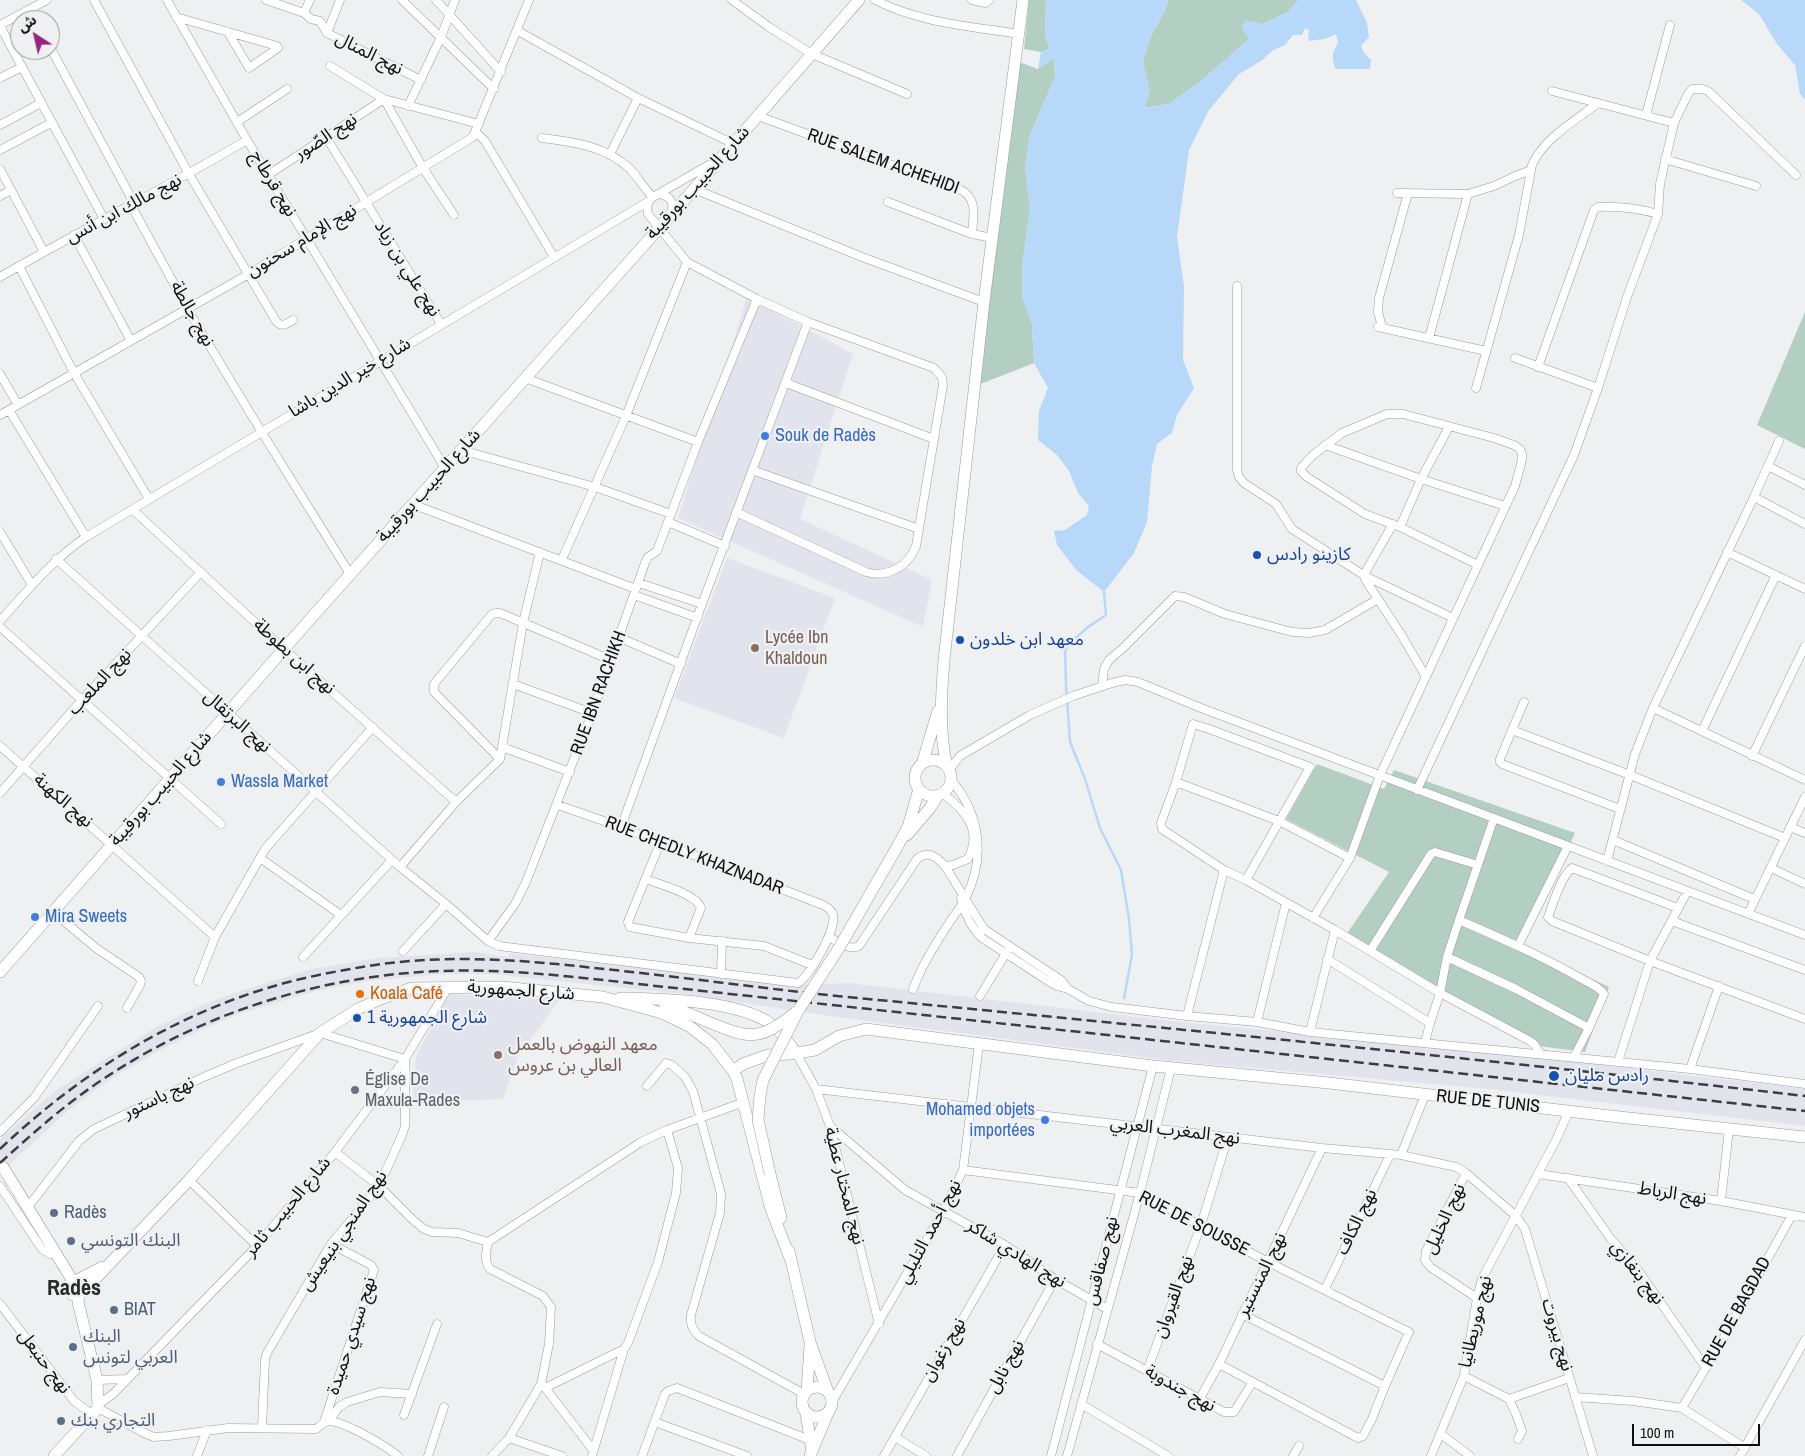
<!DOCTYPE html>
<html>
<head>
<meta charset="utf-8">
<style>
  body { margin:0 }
  #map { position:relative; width:1805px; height:1456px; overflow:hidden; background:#eff0f2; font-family:"Archivo Narrow","Noto Sans Arabic",sans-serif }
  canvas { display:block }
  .north { position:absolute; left:10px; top:10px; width:50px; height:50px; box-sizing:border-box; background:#eff0f2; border:1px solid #959698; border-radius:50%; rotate:325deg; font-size:14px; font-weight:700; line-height:20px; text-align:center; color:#0f0f10 }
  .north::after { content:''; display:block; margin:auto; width:18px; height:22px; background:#98237f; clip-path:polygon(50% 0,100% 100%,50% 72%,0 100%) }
  .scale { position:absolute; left:1632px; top:1424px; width:128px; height:22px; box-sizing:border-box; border:2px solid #0f0f10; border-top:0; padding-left:6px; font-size:15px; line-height:18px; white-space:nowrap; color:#0f0f10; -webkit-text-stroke:4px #eff0f2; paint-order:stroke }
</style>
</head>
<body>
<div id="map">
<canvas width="1805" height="1456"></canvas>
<div class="north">ش</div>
<div class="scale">100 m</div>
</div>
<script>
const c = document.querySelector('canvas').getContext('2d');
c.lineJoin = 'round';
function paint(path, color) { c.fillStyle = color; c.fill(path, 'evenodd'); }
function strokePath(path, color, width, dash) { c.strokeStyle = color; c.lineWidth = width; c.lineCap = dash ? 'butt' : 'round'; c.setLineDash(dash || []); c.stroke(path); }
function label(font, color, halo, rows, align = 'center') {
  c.font = font + ' "Archivo Narrow","Noto Sans Arabic",sans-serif'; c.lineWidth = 4.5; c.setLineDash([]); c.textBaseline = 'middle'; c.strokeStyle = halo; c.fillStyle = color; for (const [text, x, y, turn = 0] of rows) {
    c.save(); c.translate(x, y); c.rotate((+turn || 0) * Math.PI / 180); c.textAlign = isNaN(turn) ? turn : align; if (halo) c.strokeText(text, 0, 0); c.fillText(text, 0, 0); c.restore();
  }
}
const built = new Path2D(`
  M 747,297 L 853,354 L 800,519 L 932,580 L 923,627 L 678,518 Z
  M 727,558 L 835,598 L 784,738 L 674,698 Z
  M 475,952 L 508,957 L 509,953 L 795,985 L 849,983 L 1181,1022 L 1483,1051 L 1805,1089 L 1805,1126 L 1479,1088 L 1173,1061 L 837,1017 L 684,994 L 491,974 L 441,974 L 366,981 L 316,991 L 238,1014 L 203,1029 L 164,1048 L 115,1076 L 70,1109 L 0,1173 L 0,1139 L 56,1090 L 155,1028 L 195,1008 L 234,993 L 312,969 L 378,958 Z
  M 449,994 L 560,999 L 518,1057 L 503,1099 L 414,1102 L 413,1091 L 416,1056 Z`);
const green = new Path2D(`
  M 1029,0 L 1046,0 L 1045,37 L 1050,48 L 1041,52 L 1024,49 Z
  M 1168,0 L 1298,0 L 1288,12 L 1245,33 L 1249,39 L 1201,81 L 1169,104 L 1144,108 L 1143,60 L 1152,33 L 1165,11 Z
  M 1054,58 L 1055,77 L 1030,135 L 1025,166 L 1030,208 L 1022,267 L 1022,296 L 1032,324 L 1034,363 L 973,387 L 1019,62 L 1038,69 Z
  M 1805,312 L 1805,449 L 1757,425 Z
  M 1317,764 L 1384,789 L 1394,770 L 1575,833 L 1523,946 L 1609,987 L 1585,1052 L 1531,1045 L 1346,935 L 1389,872 L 1286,819 Z`);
const water = new Path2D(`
  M 1046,0 L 1168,0 L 1165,11 L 1152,33 L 1143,60 L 1150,91 L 1145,108 L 1169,104 L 1201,81 L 1249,39 L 1241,26 L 1247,20 L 1264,24 L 1288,12 L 1298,0 L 1356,0 L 1367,23 L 1369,37 L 1361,46 L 1364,53 L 1371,60 L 1370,69 L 1336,69 C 1331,59 1332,52 1338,43 L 1336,34 L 1325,39 L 1308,41 L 1309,30 L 1305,28 L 1302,35 L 1293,35 L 1285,45 L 1272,51 L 1261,61 L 1239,74 L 1209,110 L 1189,150 L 1177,237 L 1184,286 L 1183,360 L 1194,388 L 1177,415 L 1172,433 L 1157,444 L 1152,466 L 1147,522 L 1134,553 L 1104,592 L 1076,570 L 1057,545 L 1054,531 L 1065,530 L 1087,515 L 1089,506 L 1078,493 L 1069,471 L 1057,455 L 1038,440 L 1039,411 L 1048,388 L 1034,363 L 1032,324 L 1022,296 L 1022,267 L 1030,208 L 1025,166 L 1030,135 L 1055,77 L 1054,58 L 1038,69 L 1041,52 L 1050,48 L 1045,37 Z
  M 1741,0 L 1805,0 L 1805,100 L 1800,94 L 1795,65 L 1777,44 L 1759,14 Z`);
const stream = new Path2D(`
  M 1104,592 L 1106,615 L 1088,627 L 1068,645 L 1065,651 L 1066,685 L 1070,742 L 1085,779 L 1100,828 L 1121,870 L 1129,919 L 1132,955 L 1124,998`);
const street = new Path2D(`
  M 94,0 L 189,174 L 276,321 C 282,328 286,324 293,320
  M 167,0 L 247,140 L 445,468
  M 266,0 L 304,13 L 311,19 L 320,21 L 327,33 L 421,80
  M 402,0 L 494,89
  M 436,0 L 501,72
  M 732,0 L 769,27 L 812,54 L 907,94
  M 875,0 C 920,23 970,26 1018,34
  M 972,0 L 985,3 L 989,0
  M 30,9 L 36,20
  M 304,13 L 310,0
  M 176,17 L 277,46 L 278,48 L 249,68 L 228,32
  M 0,25 L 47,0
  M 0,26 L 104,219
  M 518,31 L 638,98 L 734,144
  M 327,33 L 340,0
  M 50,47 L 134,203 L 132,207 L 191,315 L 261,431 L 350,574
  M 330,66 L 384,99 L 479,124
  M 0,78 L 22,67
  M 1552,91 L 1674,123
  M 384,99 L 423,168 L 454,215
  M 408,106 L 441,37 L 455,0
  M 1646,115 L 1670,25
  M 758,116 L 963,191 C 978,201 973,218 972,234
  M 237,122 L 287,89
  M 0,125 L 41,103
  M 476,132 L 485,141 L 554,257
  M 326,137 L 441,324
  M 542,138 C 574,142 606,146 630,169 C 639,178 644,189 653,197
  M 0,150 L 51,123
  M 610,154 L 638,98
  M 1665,159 L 1756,186
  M 0,169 L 44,252
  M 268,175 L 384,99
  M 694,189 L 862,257 L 984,302
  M 1397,193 L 1468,194 L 1494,186 L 1513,177 L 1531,170
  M 659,194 C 670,196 675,202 671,213
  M 0,196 L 11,190
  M 649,201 L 647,207 L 648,214 L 687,262 L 757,299 L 808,322 L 934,368 L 942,377 L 943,385 L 916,546 C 908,567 887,578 866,572 L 736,512
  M 888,202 L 972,234 L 993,238
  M 74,235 L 131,341
  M 19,266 L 74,373 L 149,499
  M 0,277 C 81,230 166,188 247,140
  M 1237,286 L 1237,470 L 1239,477 L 1244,483 L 1276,504 L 1292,529 L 1365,576 L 1453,618
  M 1378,327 L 1486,351
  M 1382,327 L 1378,312 L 1379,298 L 1408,193
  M 1429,338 L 1468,194
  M 1515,358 L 1598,388
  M 1538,367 L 1594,210 L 1598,207 C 1619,206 1637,208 1658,214
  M 0,374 L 18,405
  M 525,378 L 698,442
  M 786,383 L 934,439
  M 1476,388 L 1519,235 L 1532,165 C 1544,138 1575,121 1598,103
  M 9,410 L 86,537
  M 0,415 L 247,275 L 473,137 L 529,0
  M 1325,445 L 1421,479 L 1505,506
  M 461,450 L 595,487 L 671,514
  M 1768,466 L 1805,485
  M 752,470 L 919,529
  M 1754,497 L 1805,524
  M 412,504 L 636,589
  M 133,510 L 284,649 L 456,802
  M 668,522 L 725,546
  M 1393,524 L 1366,571 L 1365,579 L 1402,636 L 1426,677
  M 1400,527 L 1421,479 L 1449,427
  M 0,532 L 32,585
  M 1727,552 L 1805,589
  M 56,559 L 400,867 L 446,904 L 488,941 L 499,946 L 798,983 C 809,977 837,929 833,915 C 832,910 827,907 823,905 L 621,827 L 558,805
  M 562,559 L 626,416 L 687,262
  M 639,583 L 702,604
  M 634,595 L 698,618
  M 0,621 C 27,591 52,560 86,537 L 649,201 L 653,197 L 714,162
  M 0,627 L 221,824
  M 618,637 L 681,664
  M 513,684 L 592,713
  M 1102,686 L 1104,669 L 1109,660 L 1123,648 L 1175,596 L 1184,597 L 1225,614 L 1292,632 L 1309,633 L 1325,630 L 1378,599
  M 1653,708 L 1805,780
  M 1512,730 L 1524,702
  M 1702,731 L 1776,575
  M 0,746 L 215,937
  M 502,747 L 570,772
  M 1752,756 L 1805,646
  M 500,759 L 434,692 L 434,684 L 492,614 L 496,613 L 500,613 L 611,660
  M 949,770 L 960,756 L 1030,715 L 1073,696 L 1112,683 L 1125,680 L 1138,682 L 1201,708 L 1805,935
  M 1176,782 L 1279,821 L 1350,858
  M 1417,790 L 1574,455 L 1598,388 L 1627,297 L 1658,214 L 1660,184 L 1674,123 L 1688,94 L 1692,89 L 1702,89 L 1708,91 L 1796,175
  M 0,793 L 81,701 L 201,572
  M 942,793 C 965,810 983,829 968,859 L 953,865 L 945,866
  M 1620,809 L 1502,764 L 1500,762 L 1500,759 L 1512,730 L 1630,775 L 1785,838
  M 621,827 L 702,604 L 808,322
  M 1790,827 L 1805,833
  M 1613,840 L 1754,899
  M 660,843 L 628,922 L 630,927 L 689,938 L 764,946 L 812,965
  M 260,858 L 341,915
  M 1607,861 L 1635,754 L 1653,708 L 1754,497 L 1779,441
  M 400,867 L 456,802 L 500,759 L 523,623 L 540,552
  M 1771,868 L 1805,884
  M 645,879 C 659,884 697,894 701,908 L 689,938
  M 1246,880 L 1310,767 L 1209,729 L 1193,724 L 1176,782 L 1161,823 L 1162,829 L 1224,870 L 1246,880 L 1335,930 L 1440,993 L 1530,1041 L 1534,1044 L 1541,1054
  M 961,899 C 964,913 972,928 982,938 L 1048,981 L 1057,986 L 1068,989
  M 1678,908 L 1572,868 C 1561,876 1553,904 1548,917 L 1552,921 L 1650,961 L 1805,1019
  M 53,912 L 96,948 L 139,977 L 141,981 L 140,985 L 127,1008
  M 1748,914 L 1805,797
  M 1313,918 L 1350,858 L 1380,775 L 1515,486 L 1522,460 L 1522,454 L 1520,449 L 1514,445 L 1494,438 L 1403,414 L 1387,414 L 1342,433 L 1313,455 L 1301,468 L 1301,471 L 1307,477 L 1365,514 L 1400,527 L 1478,565
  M 1672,921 L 1805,970
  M 829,937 C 839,942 849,951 859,946 L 917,859 C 928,850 937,857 945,866 L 984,929 L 1061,980 L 1068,989 L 1089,1001 L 1112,1007 L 1187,1016 L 1257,1022 L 1310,1032 L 1690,1069 L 1805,1084
  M 488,941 L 515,904 L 526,882 L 592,713 L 645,563 L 648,557 L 657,551 L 698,442 L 757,299
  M 1518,946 L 1568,846
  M 403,951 L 446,904
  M 1370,951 L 1431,854 L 1435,852 L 1478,865
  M 303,957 L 392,860
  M 1447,957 L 1516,989 L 1589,1028 L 1604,994 C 1600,987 1589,983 1582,979 C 1542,956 1500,938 1459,920
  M 1327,959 L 1430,1023
  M 721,974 L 722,941
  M 198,981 L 215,937 L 265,849 L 373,727
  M 913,989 C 922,965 935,944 949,923 C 955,914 962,906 966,897 C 986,857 980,813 951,780
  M 980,996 L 1008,950
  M 1187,1016 L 1224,870
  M 1257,1022 L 1286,903
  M 1310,1032 L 1335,930
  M 1425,1043 L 1430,1023 L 1440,993 L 1447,957 L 1459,920 L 1494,818
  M 796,1053 L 816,1089 L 830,1126 L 879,1324
  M 1574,1057 L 1589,1028
  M 1618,1062 L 1650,961 L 1687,892
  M 1690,1069 L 1719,986
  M 647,1086 L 666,1063 L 672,1065 L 685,1077 L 693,1091 L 721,1194 L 720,1213 L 691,1315 C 690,1324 692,1329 699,1336 L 804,1394
  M 816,1089 L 1322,1148 L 1401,1155 L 1456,1167 L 1466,1173 L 1516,1216 L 1525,1229 L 1593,1456
  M 830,1126 L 905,1190 L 1005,1245 L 1055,1279 L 1107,1309
  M 0,1132 L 34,1098 L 98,1006
  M 335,1152 L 379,1186 L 413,1220 L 424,1229 L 432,1232 L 458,1233 L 488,1242
  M 1401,1155 L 1425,1095
  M 963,1170 L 1140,1193 L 1268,1262 L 1409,1332 L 1385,1386 L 1372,1419 L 1363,1436 L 1358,1438 L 1219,1364
  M 1466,1173 L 1426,1251 L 1425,1260 L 1430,1267 L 1477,1298
  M 1538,1174 L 1721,1201 L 1805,1217
  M 1568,1178 L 1611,1239 L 1638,1270 L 1706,1368
  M 189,1180 L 257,1246
  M 0,1186 L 42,1249 L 50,1254
  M 1721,1201 L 1729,1129
  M 28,1207 L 79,1141 L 94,1129 L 206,1076 L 237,1063 L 320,1033 L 405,1059
  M 488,1242 L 641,1142 L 667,1130 L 744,1102
  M 488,1242 C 486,1252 484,1261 490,1269 L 543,1296 L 551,1307 L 549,1344 L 541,1384 L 509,1438 L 492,1456
  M 1325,1289 L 1390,1155
  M 0,1304 L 74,1401 L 93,1415
  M 1242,1314 L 1385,1386
  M 1097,1344 L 1224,1412 L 1234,1412 L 1252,1383
  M 1147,1371 L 1201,1225 L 1228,1137
  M 1464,1376 L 1509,1399 L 1569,1378
  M 97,1380 L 127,1379
  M 542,1384 L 593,1450
  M 545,1388 L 624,1349 L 628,1343 L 658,1262 L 676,1193 L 678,1168 L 667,1130
  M 1575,1397 L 1633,1401 L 1682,1408 L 1745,1448
  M 1509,1399 L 1516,1414 L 1522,1431 L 1518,1439
  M 1199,1400 L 1219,1364 L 1322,1148
  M 832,1402 L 944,1210 L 963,1170 L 979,1044
  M 99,1404 L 113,1394 L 257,1246 L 335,1152 L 405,1059 L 449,986
  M 1081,1404 L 1168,1456
  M 98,1408 L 144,1433 L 154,1437 L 169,1436 L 228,1428 L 316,1429 C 319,1427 322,1423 326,1422 C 339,1417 387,1447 398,1456
  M 1682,1408 L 1724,1337 L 1792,1215
  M 404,1415 L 437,1324
  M 329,1421 L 339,1407 L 347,1402 L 380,1392 L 412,1394
  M 324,1422 L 374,1270 L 371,1265 L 331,1244
  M 655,1422 L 747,1456
  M 262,1427 L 265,1360 L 267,1353 L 331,1244 L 379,1186 L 402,1135 L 405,1126 L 405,1059
  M 1441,1434 L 1470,1456
  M 895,1437 L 926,1456
  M 509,1438 L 562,1456
  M 197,1456 L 207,1430
  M 428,1456 L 444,1407
  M 592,1456 L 624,1349
  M 642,1456 L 665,1394 L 668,1391 L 677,1388 L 810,1440
  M 884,1456 L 1005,1245
  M 957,1456 L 1055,1279
  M 1051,1456 L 1153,1066
  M 1067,1456 L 1140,1193 L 1171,1068
  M 1293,1456 L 1299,1446
  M 1431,1456 L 1464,1376 L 1477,1298 L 1482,1279 L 1556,1140 L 1569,1111
  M 1740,1456 L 1805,1340`);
const secondary = new Path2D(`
  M915 778a18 18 0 1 1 36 0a18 18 0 1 1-36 0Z
  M 922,764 L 938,711
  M 947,767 C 939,731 941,696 944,660 L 984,302 L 1023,0
  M 907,835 L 930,808 L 938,795
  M 897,847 L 908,827 L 919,789
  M 0,972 L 313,616 L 694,189 L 859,0
  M 620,998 C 661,999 738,1000 771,1024 C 782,1032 789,1043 796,1053
  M 664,1003 L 706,1021
  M 733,1071 L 743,1064 L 768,1055 L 790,1054 L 815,1050 L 839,1036 L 866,1029 L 1153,1066 L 1329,1083 L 1610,1116 L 1805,1137
  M 3,1167 L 74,1283 L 79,1292 L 78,1302 L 97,1380 L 98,1408 L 54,1456
  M 770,1174 L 781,1218
  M 789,1251 L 810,1342 L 828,1392
  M 68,1285 L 102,1267
  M 73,1295 L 79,1292 L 96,1278 L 189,1180 L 320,1033 L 358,1009 L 383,998 L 412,988 L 502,987 L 603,997 L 662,1013 L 689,1026 L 712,1044 L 733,1071 L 737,1079 L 771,1209 L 790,1258
  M802 1402a15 15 0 1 1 30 0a15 15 0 1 1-30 0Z
  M 807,1391 L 810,1346
  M 806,1413 L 812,1451
  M 810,1456 L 828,1413`);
const rail = new Path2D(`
  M 0,1149 C 77,1076 169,1017 271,987 C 300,978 332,972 362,967 C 443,953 524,960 604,969 C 682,977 759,988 837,996 C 1160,1027 1483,1059 1805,1096
  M 0,1163 C 21,1144 43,1124 66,1106 C 172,1023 305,976 440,971 C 522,968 604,981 685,989 L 1805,1111`);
const secondaryBridge = new Path2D(`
  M 706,1021 C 750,1039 758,1042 796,1012
  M 770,1174 L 758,1120 L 760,1096 L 763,1080 L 798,1011 L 839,948 L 897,847`);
const markers = [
  [765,436,5,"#3f7fe0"],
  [1257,555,5,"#1a4fb4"],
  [960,640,5,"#1a4fb4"],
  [755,648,5,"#8d6e63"],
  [221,782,5,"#3f7fe0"],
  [35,917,5,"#3f7fe0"],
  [360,994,5,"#e8710a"],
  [357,1018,5,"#1a4fb4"],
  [498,1055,5,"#8d6e63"],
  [1554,1076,6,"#1a4fb4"],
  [355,1090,5,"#6b7280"],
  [1045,1120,5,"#3f7fe0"],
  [54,1213,5,"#5c6f8a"],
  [71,1241,5,"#5c6f8a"],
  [114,1310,5,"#5c6f8a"],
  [73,1347,5,"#5c6f8a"],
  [61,1421,5,"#5c6f8a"]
];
const streetNames = [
  ["نهج المنال",369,54,27],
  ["نهج الصّور",326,137,-33],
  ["RUE SALEM ACHEHIDI",883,162,20],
  ["شارع الحبيب بورقيبة",698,183,-48],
  ["نهج قرطاج",273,184,59],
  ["نهج مالك ابن أنس",124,209,-28],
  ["نهج الإمام سحنون",302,241,-31],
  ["نهج علي بن زياد",407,269,58],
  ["نهج جالطة",192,314,61],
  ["شارع خير الدين باشا",350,378,-31],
  ["شارع الحبيب بورقيبة",429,486,-48],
  ["نهج ابن بطوطة",294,657,42],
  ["نهج الملعب",100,682,-47],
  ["RUE IBN RACHIKH",599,693,-70],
  ["نهج البرتقال",237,722,42],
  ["شارع الحبيب بورقيبة",161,789,-49],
  ["نهج الكهنة",63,801,41],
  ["RUE CHEDLY KHAZNADAR",694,856,21],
  ["شارع الجمهورية",521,991,4],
  ["نهج باستور",159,1098,-25],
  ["RUE DE TUNIS",1488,1102,6],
  ["نهج المغرب العربي",1175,1131,7],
  ["نهج المختار عطية",844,1186,76],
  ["نهج الرباط",1672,1194,9],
  ["شارع الحبيب ثامر",288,1207,-50],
  ["نهج الخليل",1445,1219,-65],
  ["نهج الكاف",1357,1222,-64],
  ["RUE DE SOUSSE",1194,1224,27],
  ["نهج المنجي بنيعيش",344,1231,-56],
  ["نهج أحمد التليلي",930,1232,-62],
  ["نهج الهادي شاكر",1016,1254,32],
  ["نهج صفاقس",1102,1261,-76],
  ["نهج بنغازي",1637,1273,52],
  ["نهج المنستير",1262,1275,-64],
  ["نهج القيروان",1174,1297,-70],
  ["RUE DE BAGDAD",1737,1312,-61],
  ["نهج موريطانيا",1476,1322,-77],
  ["نهج بيروت",1557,1335,74],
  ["نهج سيدي حميدة",352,1336,-72],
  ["نهج زغوان",944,1350,-60],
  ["نهج حنبعل",44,1362,53],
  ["نهج نابل",1006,1367,-61],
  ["نهج جندوبة",1180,1389,29]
];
const shopNames = [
  ["Souk de Radès",775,436],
  ["Wassla Market",231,782],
  ["Mira Sweets",45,917],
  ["Mohamed objets",1035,1110,"right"],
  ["importées",1035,1131,"right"]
];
const transitNames = [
  ["كازينو رادس",1267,555],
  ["معهد ابن خلدون",970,640],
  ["شارع الجمهورية 1",367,1018],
  ["رادس مليان",1565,1076]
];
const educationNames = [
  ["Lycée Ibn",765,638],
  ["Khaldoun",765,659],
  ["معهد النهوض بالعمل",508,1045],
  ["العالي بن عروس",508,1066]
];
const foodNames = [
  ["Koala Café",370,994]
];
const worshipNames = [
  ["Église De",365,1080],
  ["Maxula-Rades",365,1101]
];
const serviceNames = [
  ["Radès",64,1213],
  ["البنك التونسي",81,1241],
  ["BIAT",124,1310],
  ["البنك",83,1337],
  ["العربي لتونس",83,1358],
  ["التجاري بنك",71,1421]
];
const districtNames = [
  ["Radès",74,1289]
];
paint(built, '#e2e4ed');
paint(green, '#b3cfc1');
paint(water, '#b7d8f8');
strokePath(stream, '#b7d8f8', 2.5);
strokePath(street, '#9b9b9d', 9);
strokePath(secondary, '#9b9b9d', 12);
strokePath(street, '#fff', 8);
strokePath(secondary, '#fff', 11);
strokePath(rail, '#3c3d3e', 2.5, [10, 5]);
strokePath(secondaryBridge, '#9b9b9d', 12, []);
strokePath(secondaryBridge, '#fff', 11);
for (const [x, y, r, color] of markers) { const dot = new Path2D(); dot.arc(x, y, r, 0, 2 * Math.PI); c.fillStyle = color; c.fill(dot); strokePath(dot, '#eff0f2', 2); }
label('18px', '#0f0f10', '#eff0f2', streetNames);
label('18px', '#366cbe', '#eff0f2', shopNames, 'left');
label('18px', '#164399', '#eff0f2', transitNames, 'left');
label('18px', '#785e54', '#eff0f2', educationNames, 'left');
label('18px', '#c56008', '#eff0f2', foodNames, 'left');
label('18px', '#5b616d', '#eff0f2', worshipNames, 'left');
label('18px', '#4e5e75', '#eff0f2', serviceNames, 'left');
label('bold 22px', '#2a2a2c', '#eff0f2', districtNames);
</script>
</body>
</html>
